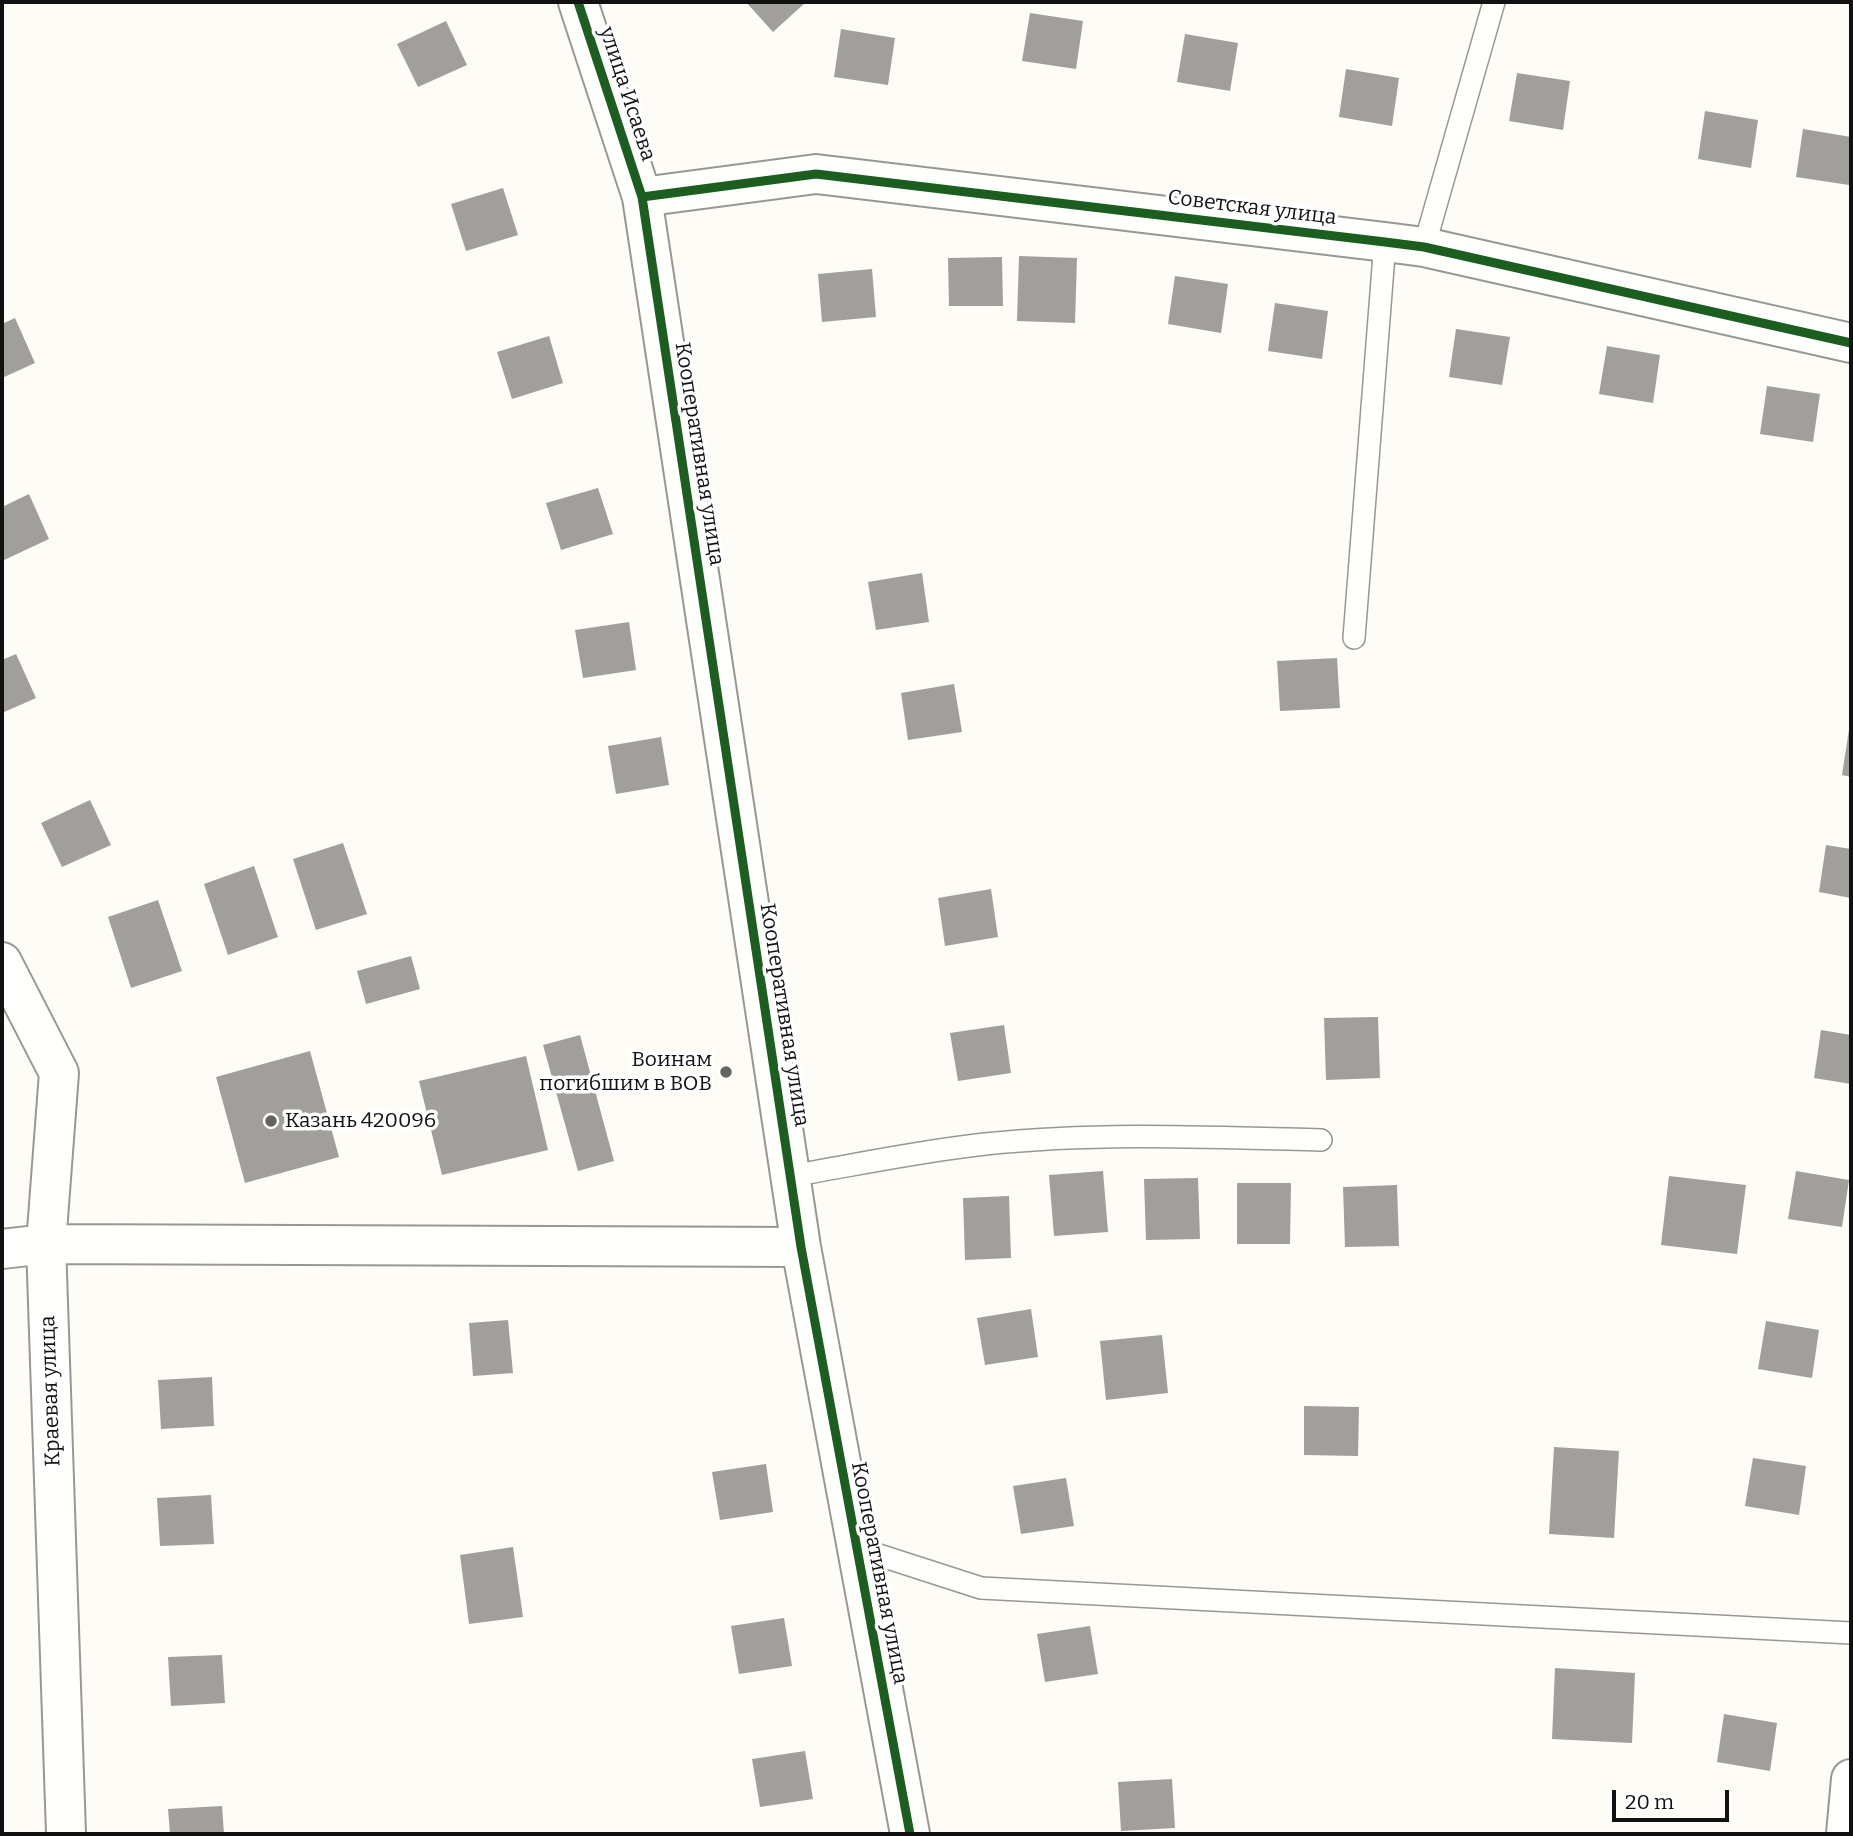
<!DOCTYPE html>
<html>
<head>
<meta charset="utf-8">
<style>
  body { margin:0 }
  #map { position:relative; width:1853px; height:1836px; overflow:hidden; background:#fdfcf7; font-family:Bitter,serif }
  canvas { display:block }
  .frame { position:absolute; inset:0; border:4px solid #111; pointer-events:none }
  .scale { position:absolute; left:1612px; top:1790px; width:117px; height:32px; box-sizing:border-box; border:4px solid #111; border-top:0; padding-left:9px; font-size:21px; line-height:24px; white-space:nowrap; color:#111; -webkit-text-stroke:5px #fff; paint-order:stroke }
</style>
</head>
<body>
<div id="map">
<canvas width="1853" height="1836"></canvas>
<div class="frame"></div>
<div class="scale">20 m</div>
</div>
<script>
const c = document.querySelector('canvas').getContext('2d');
c.lineJoin = 'round';
function paint(path, color) { c.fillStyle = color; c.fill(path, 'evenodd'); }
function strokePath(path, color, width, dash) { c.strokeStyle = color; c.lineWidth = width; c.lineCap = dash ? 'butt' : 'round'; c.setLineDash(dash || []); c.stroke(path); }
function label(font, color, halo, rows, align = 'center') {
  c.font = font + ' Bitter,serif'; c.lineWidth = 7; c.setLineDash([]); c.textBaseline = 'middle'; c.strokeStyle = halo; c.fillStyle = color; for (const [text, x, y, turn = 0] of rows) {
    c.save(); c.translate(x, y); c.rotate((+turn || 0) * Math.PI / 180); c.textAlign = isNaN(turn) ? turn : align; if (halo) c.strokeText(text, 0, 0); c.fillText(text, 0, 0); c.restore();
  }
}
const building = new Path2D(`
  M 746,2 L 806,2 L 773,32 Z
  M 1030,13 L 1083,21 L 1076,69 L 1022,61 Z
  M 446,21 L 467,65 L 418,87 L 397,44 Z
  M 841,29 L 895,38 L 888,85 L 834,77 Z
  M 1185,34 L 1238,43 L 1230,91 L 1177,82 Z
  M 1346,69 L 1399,78 L 1392,126 L 1339,117 Z
  M 1517,73 L 1570,81 L 1563,130 L 1509,121 Z
  M 1705,111 L 1758,120 L 1751,168 L 1698,159 Z
  M 1803,129 L 1851,137 L 1849,185 L 1796,177 Z
  M 503,188 L 518,235 L 466,251 L 451,204 Z
  M 1019,256 L 1077,258 L 1075,323 L 1017,321 Z
  M 1002,257 L 1003,306 L 949,306 L 948,258 Z
  M 872,269 L 876,317 L 822,322 L 818,274 Z
  M 1175,276 L 1228,284 L 1221,333 L 1168,324 Z
  M 1275,303 L 1328,311 L 1322,359 L 1268,351 Z
  M 15,318 L 35,363 L 2,378 L 2,324 Z
  M 1456,329 L 1510,337 L 1502,385 L 1449,377 Z
  M 549,336 L 563,383 L 512,399 L 497,352 Z
  M 1607,346 L 1660,355 L 1653,403 L 1599,394 Z
  M 1767,386 L 1820,394 L 1813,442 L 1760,434 Z
  M 598,488 L 613,534 L 561,550 L 546,503 Z
  M 29,494 L 49,539 L 2,561 L 2,507 Z
  M 922,573 L 929,622 L 876,630 L 868,582 Z
  M 629,622 L 636,670 L 583,678 L 575,630 Z
  M 16,654 L 36,698 L 2,713 L 2,660 Z
  M 1337,658 L 1340,708 L 1280,711 L 1277,661 Z
  M 954,684 L 962,732 L 908,740 L 901,693 Z
  M 1850,723 L 1851,723 L 1851,777 L 1842,775 Z
  M 661,737 L 669,785 L 616,794 L 608,746 Z
  M 90,800 L 111,845 L 62,867 L 41,823 Z
  M 343,843 L 367,914 L 316,930 L 293,859 Z
  M 1826,845 L 1851,849 L 1851,898 L 1819,892 Z
  M 254,866 L 278,937 L 228,955 L 204,884 Z
  M 991,889 L 998,937 L 945,946 L 938,898 Z
  M 158,900 L 182,971 L 131,988 L 108,917 Z
  M 411,956 L 420,989 L 366,1004 L 357,971 Z
  M 1378,1017 L 1380,1078 L 1326,1080 L 1324,1018 Z
  M 1004,1025 L 1011,1073 L 958,1081 L 950,1033 Z
  M 1821,1030 L 1851,1035 L 1851,1084 L 1814,1078 Z
  M 580,1035 L 614,1161 L 578,1171 L 543,1045 Z
  M 310,1051 L 339,1157 L 245,1183 L 216,1077 Z
  M 526,1056 L 548,1150 L 442,1175 L 419,1081 Z
  M 1103,1171 L 1108,1232 L 1054,1236 L 1049,1175 Z
  M 1796,1171 L 1849,1180 L 1842,1227 L 1788,1219 Z
  M 1669,1176 L 1746,1185 L 1737,1254 L 1661,1245 Z
  M 1198,1178 L 1200,1239 L 1146,1240 L 1144,1179 Z
  M 1237,1183 L 1291,1183 L 1290,1244 L 1237,1244 Z
  M 1397,1185 L 1399,1246 L 1345,1247 L 1343,1187 Z
  M 1009,1196 L 1011,1258 L 965,1260 L 963,1198 Z
  M 1031,1309 L 1038,1357 L 985,1365 L 977,1318 Z
  M 508,1320 L 513,1373 L 473,1376 L 469,1323 Z
  M 1766,1321 L 1819,1330 L 1812,1378 L 1758,1369 Z
  M 1162,1335 L 1168,1393 L 1106,1400 L 1100,1341 Z
  M 212,1377 L 214,1426 L 161,1429 L 158,1380 Z
  M 1304,1406 L 1359,1407 L 1358,1456 L 1304,1455 Z
  M 1554,1447 L 1619,1451 L 1614,1538 L 1549,1534 Z
  M 1753,1458 L 1806,1466 L 1799,1515 L 1745,1506 Z
  M 766,1464 L 773,1512 L 720,1520 L 712,1472 Z
  M 1066,1478 L 1074,1526 L 1021,1534 L 1013,1486 Z
  M 211,1495 L 214,1544 L 160,1546 L 157,1498 Z
  M 513,1547 L 523,1617 L 469,1624 L 460,1555 Z
  M 784,1618 L 792,1666 L 739,1674 L 731,1626 Z
  M 1090,1626 L 1098,1674 L 1045,1682 L 1037,1634 Z
  M 222,1655 L 225,1703 L 171,1706 L 168,1657 Z
  M 1555,1668 L 1635,1673 L 1632,1743 L 1552,1739 Z
  M 1724,1714 L 1777,1723 L 1770,1771 L 1717,1762 Z
  M 805,1751 L 813,1799 L 760,1807 L 752,1759 Z
  M 1172,1779 L 1175,1828 L 1121,1831 L 1118,1782 Z
  M 222,1806 L 224,1834 L 170,1834 L 168,1809 Z`);
const service = new Path2D(`
  M 1424,247 L 1494,2
  M 1354,638 L 1385,242
  M 790,1176 C 855,1165 920,1151 985,1144 C 1096,1132 1209,1137 1321,1140
  M 857,1548 L 981,1588 L 1851,1633`);
const minor = new Path2D(`
  M 578,2 L 642,197 L 801,1247 L 910,1834
  M 642,197 L 816,174 L 1385,242 L 1424,247 L 1851,343
  M 2,962 L 59,1073 L 46,1244 L 66,1834
  M 2,1249 L 46,1244 L 801,1247
  M 1846,1834 L 1851,1779`);
const cycleway = new Path2D(`
  M 578,2 L 642,197 L 801,1247 L 910,1834
  M 642,197 L 816,174 L 1385,242 L 1424,247 L 1851,343`);
const markers = [
  [726,1072,7,"#646362"],
  [271,1121,7,"#646362"]
];
const streetNames = [
  ["улица Исаева",627,94,72],
  ["Советская улица",1252,208,7],
  ["Кооперативная улица",699,454,81],
  ["Кооперативная улица",784,1015,81],
  ["Краевая улица",51,1391,-92],
  ["Кооперативная улица",879,1573,79]
];
const poiNames = [
  ["Воинам",712,1060],
  ["погибшим в ВОВ",712,1084],
  ["Казань 420096",285,1121,"left"]
];
paint(building, '#a19f9c');
strokePath(service, '#979795', 24);
strokePath(minor, '#979795', 42);
strokePath(service, '#fffffe', 21);
strokePath(minor, '#fffffe', 38);
strokePath(cycleway, '#1b5e20', 9);
for (const [x, y, r, color] of markers) { const dot = new Path2D(); dot.arc(x, y, r, 0, 2 * Math.PI); c.fillStyle = color; c.fill(dot); strokePath(dot, '#fff', 2.5); }
label('21px', '#111', '#fff', streetNames);
label('21px', '#111', '#fff', poiNames, 'right');
</script>
</body>
</html>
